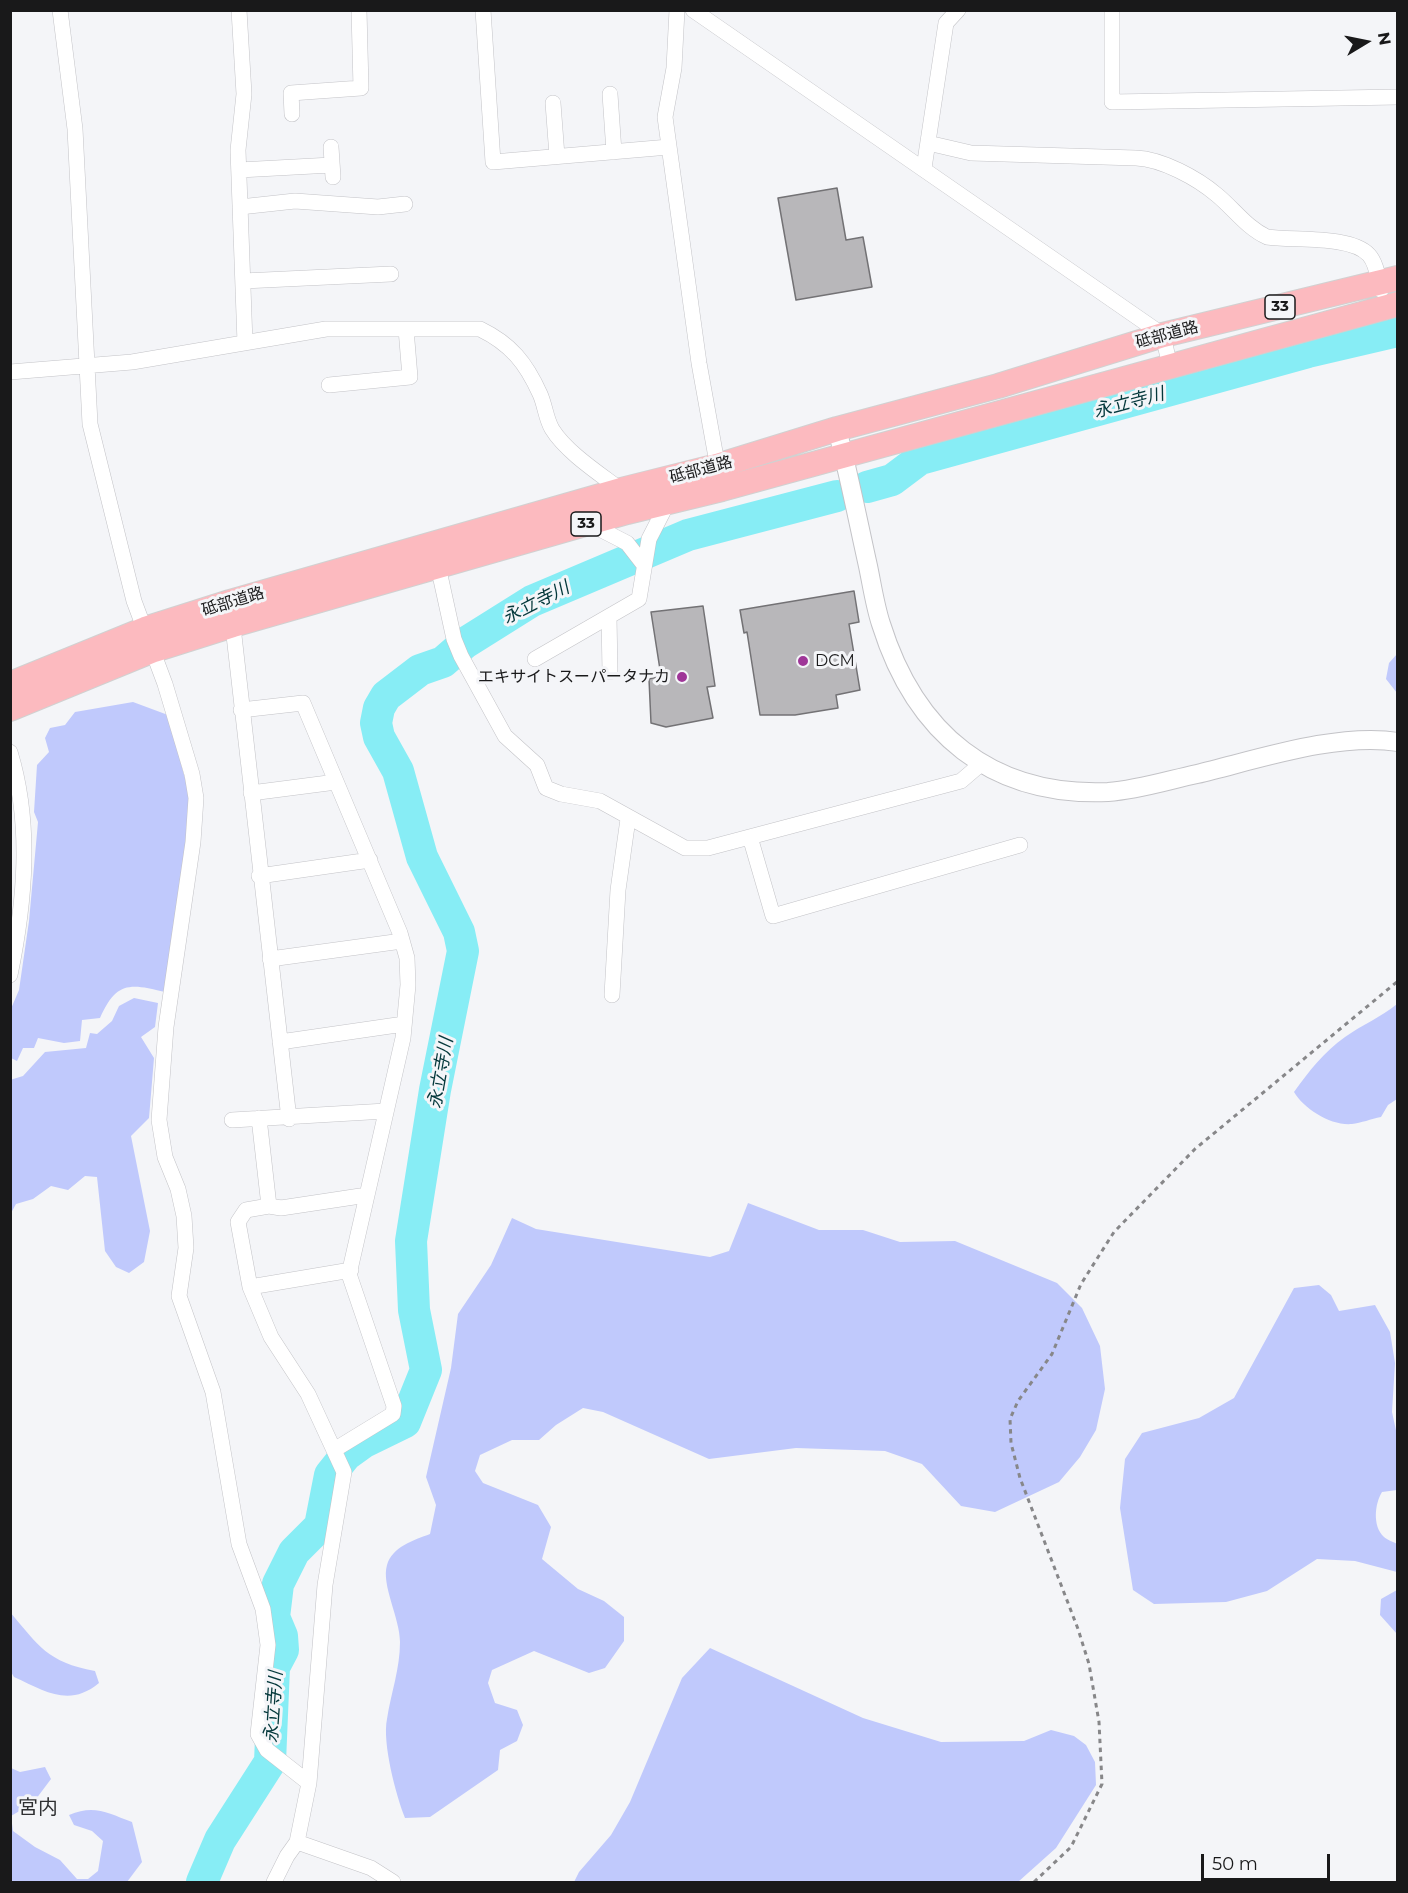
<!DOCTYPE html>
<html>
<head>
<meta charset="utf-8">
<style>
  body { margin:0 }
  #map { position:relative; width:1408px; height:1893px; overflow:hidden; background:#f4f5f8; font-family:Montserrat,sans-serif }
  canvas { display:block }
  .frame { position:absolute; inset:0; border:12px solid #19191a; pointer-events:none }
  .north { position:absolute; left:1336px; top:12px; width:60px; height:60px; -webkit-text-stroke:4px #f4f5f8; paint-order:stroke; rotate:80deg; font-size:16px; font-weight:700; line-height:24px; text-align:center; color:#19191a }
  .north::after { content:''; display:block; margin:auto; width:21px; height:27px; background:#19191a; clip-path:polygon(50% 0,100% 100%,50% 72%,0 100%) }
  .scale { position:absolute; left:1201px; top:1854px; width:129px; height:27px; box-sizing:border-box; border:3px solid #19191a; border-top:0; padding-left:8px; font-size:18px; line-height:21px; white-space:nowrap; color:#19191a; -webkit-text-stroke:4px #f4f5f8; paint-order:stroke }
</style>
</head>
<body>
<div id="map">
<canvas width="1408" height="1893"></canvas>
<div class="frame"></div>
<div class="north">N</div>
<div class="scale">50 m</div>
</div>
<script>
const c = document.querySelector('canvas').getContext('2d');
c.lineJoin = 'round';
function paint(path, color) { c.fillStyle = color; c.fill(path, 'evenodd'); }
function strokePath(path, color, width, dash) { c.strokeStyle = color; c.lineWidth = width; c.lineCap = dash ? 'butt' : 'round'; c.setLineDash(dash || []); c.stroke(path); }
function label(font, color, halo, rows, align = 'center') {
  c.font = font + ' Montserrat,"Noto Sans JP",sans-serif'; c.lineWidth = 6; c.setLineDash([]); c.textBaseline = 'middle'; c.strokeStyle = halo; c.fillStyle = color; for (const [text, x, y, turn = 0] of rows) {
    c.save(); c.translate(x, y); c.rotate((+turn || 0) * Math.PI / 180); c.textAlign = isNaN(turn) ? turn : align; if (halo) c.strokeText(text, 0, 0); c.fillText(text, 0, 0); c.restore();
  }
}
const green = new Path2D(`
  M 1397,654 L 1397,693 L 1386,679 L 1389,663 Z
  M 133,702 L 168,715 L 190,797 L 188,842 L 165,992 C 129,983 116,982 100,1018 L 82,1020 L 80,1041 L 64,1043 L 38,1038 L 34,1048 L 23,1048 L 17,1061 L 11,1058 L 10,1011 L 19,990 L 29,921 L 38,822 L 34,812 L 37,765 L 49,752 L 45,738 L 50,728 L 65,725 L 75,712 Z
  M 134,998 L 158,1003 L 155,1027 L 141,1037 L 154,1058 L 149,1118 L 131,1136 L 150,1231 L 144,1262 L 129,1273 L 116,1267 L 105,1251 L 97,1177 L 85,1176 L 68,1190 L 51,1186 L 33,1199 L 16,1204 L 11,1213 L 10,1080 L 23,1076 L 45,1052 L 86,1048 L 90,1033 L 97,1034 L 112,1021 L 119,1006 Z
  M 1397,1004 L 1397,1099 L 1388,1105 L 1381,1117 C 1371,1119 1361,1123 1352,1124 C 1331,1126 1304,1109 1294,1092 C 1309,1071 1324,1052 1345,1037 C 1362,1025 1381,1017 1397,1004 Z
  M 748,1203 L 819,1230 L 863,1230 L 900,1242 L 955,1241 L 1057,1283 L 1082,1308 L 1100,1346 L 1105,1389 L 1096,1430 L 1080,1457 L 1059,1482 L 995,1512 L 961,1506 L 922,1464 L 885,1451 L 796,1448 L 709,1459 L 603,1412 L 583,1408 L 556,1425 L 539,1440 L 512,1440 L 480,1455 L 475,1471 L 483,1483 L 538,1505 L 551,1527 L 542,1559 L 578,1589 L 604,1601 L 624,1617 L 624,1641 L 605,1668 L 589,1673 L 534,1651 L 492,1670 L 488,1683 L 495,1703 L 517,1710 L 523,1725 L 517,1741 L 500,1750 L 498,1770 L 430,1817 L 405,1818 C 396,1795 382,1743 387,1719 C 391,1693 400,1669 400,1642 C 400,1618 381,1585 387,1565 C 392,1547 414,1540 430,1534 L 436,1505 L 426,1477 L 451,1368 L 458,1314 L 491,1265 L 512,1218 L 536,1229 L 710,1257 L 729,1251 Z
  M 1319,1285 L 1331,1295 L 1339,1311 L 1375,1305 L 1390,1332 L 1395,1363 L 1392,1412 L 1397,1435 L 1397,1490 L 1382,1492 C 1375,1503 1372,1526 1384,1537 C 1387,1540 1394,1542 1397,1544 L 1397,1572 L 1355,1561 L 1317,1559 L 1267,1591 L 1226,1602 L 1154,1604 L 1133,1590 L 1120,1508 L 1125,1459 L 1142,1433 L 1199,1418 L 1234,1398 L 1294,1288 Z
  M 1397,1590 L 1397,1634 L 1380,1615 L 1381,1599 Z
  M 10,1612 C 39,1646 47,1662 95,1671 L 99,1683 C 69,1708 45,1691 14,1677 L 11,1672 Z
  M 710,1648 L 863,1718 L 941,1742 L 1024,1741 L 1051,1730 L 1074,1736 L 1086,1745 L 1095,1762 L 1096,1785 L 1056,1848 L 1018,1882 L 574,1882 L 579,1872 L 611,1835 L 630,1802 L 682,1678 Z
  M 45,1767 L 51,1779 L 33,1803 L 11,1816 L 13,1831 L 35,1847 L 60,1860 L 77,1879 L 88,1879 L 98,1871 L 103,1841 L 92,1831 L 74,1825 L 69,1815 C 94,1804 108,1813 132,1822 L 142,1862 L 127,1882 L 11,1882 L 11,1768 L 20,1772 Z`);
const river = new Path2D(`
  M 867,487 L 892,480 L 920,459 L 1308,352 L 1398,331
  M 202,1882 L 220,1840 L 270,1762 L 274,1667 L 283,1650 L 282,1636 L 274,1617 L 278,1584 L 294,1552 L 320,1526 L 330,1475 L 346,1455 L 364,1442 L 405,1422 L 426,1370 L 414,1310 L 411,1241 L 435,1090 L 463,951 L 459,932 L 422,857 L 398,771 L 379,737 L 376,723 L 379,708 L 386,696 L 420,670 L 443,662 L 465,643 L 532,601 L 688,535 L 837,496`);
const building = new Path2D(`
  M 837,188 L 846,240 L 863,237 L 872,287 L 796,300 L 778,198 Z
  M 854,591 L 859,622 L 849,624 L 860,690 L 836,695 L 838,708 L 795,715 L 760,715 L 747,632 L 744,633 L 740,610 Z
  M 703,606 L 715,686 L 707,687 L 713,718 L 666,727 L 651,723 L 649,679 L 661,676 L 651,612 Z`);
const path = new Path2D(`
  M 1034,1882 L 1071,1847 L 1102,1784 L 1099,1722 L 1089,1664 L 1078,1629 L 1020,1478 L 1011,1443 L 1010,1419 L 1018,1401 L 1052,1354 L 1081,1284 L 1114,1232 L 1195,1149 L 1398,981`);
const minor = new Path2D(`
  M 60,10 L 75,129 L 90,424 L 134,601 L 165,684 L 192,774 L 196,798 L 193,842 L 166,1027 L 159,1120 L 165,1157 L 178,1189 L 184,1216 L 186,1248 L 179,1296 L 213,1392 L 239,1544 L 263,1609 L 268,1645 L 258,1734 L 267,1750 L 309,1783
  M 239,10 L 244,94 L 238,150 L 245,343
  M 483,10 L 493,162 L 669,147
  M 677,10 L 674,68 L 665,117 L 699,363 L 719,474
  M 693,10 L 1163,335 L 1170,367
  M 1112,10 L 1112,102 L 1398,97
  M 610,94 L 614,152
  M 553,103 L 557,156
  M 292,114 L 291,93 L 361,88 L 359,10
  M 928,143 L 971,153 L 1136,158 C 1162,159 1197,178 1217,195 C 1234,209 1247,228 1267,237 C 1293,241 1351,235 1369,255 C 1377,264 1378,279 1381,290
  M 331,147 L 333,177
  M 924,168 L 946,23 L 958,10
  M 239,170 L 332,165
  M 240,207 L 295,201 L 378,207 L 405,204
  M 243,281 L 391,274
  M 10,372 L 132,362 L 326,329 L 480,329 C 511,344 526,363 540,394 C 545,405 546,419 552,429 C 566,452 600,474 621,490 L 622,495
  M 329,385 L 410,377 L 406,329
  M 588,523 L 627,543 L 644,565
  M 438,566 L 454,639 L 461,656 L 505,736 L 537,765 L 546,788 L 561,794 L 600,801 L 685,848 L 708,848 L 961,781 L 982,763
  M 609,617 L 610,672
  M 232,618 L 289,1119
  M 535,659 L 639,599 L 649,539 L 668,502
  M 241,710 L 303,703 L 400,933 L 407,958 L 408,985 L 403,1038 L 349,1274 L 394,1406 L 393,1414 L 334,1450
  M 10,752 C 32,824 25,902 10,975
  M 251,793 L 336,782
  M 750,837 L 773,916 L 1020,845
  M 259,876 L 370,860
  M 270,959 L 402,941
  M 612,995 L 618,890 L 628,819
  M 280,1042 L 404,1024
  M 259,1118 L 269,1206
  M 232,1120 L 386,1111
  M 250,1287 L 351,1270
  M 297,1842 L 371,1868 L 393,1882
  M 274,1882 L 287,1856 L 297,1842 L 309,1783 L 325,1585 L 344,1472 L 308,1394 L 271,1337 L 250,1287 L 238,1222 L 246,1210 L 269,1206 L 281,1208 L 367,1195`);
const tertiary = new Path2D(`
  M 837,429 C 849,475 858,521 868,566 C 872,585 875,606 881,624 C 915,733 991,797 1108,792 C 1138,790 1169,780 1197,774 C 1256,760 1338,732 1398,742`);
const trunk = new Path2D(`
  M 10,684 L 145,629 L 230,602 L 621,490 L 717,466 L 837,429 L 998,386 L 1163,335 L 1398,278
  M 10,709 L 154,650 L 233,625 L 627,512 L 722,489 L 1398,304`);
const markers = [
  [803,661,6,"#9f3698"],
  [682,677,6,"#9f3698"]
];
const shields = [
  [1280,307,30],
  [586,524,30]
];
const shieldNames = [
  ["33",1280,307],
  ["33",586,524]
];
const streetNames = [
  ["砥部道路",1167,335,-15],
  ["砥部道路",701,470,-15],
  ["砥部道路",233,602,-17]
];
const poiNames = [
  ["DCM",815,661],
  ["エキサイトスーパータナカ",670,677,"right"]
];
const waterNames = [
  ["永立寺川",1129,403,-15],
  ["永立寺川",536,603,-27],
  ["永立寺川",441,1073,-80],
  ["永立寺川",274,1707,-86]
];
const quarterNames = [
  ["宮内",38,1808]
];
paint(green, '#c0c9fc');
strokePath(river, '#87edf5', 32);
paint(building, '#b8b7ba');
strokePath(building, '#737275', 1.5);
strokePath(minor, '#c3c3c7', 16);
strokePath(tertiary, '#c3c3c7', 20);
strokePath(trunk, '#d1d1d1', 26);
strokePath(path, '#878789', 3, [4.5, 4.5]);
strokePath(minor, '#fff', 15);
strokePath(tertiary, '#fff', 18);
strokePath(trunk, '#fcbabf', 24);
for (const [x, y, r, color] of markers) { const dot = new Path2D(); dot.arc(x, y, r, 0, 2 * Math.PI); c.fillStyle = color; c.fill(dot); strokePath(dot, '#f4f5f8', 2); }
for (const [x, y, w] of shields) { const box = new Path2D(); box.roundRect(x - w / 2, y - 12, w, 24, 4.5); c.fillStyle = '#f4f5f8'; c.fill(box); strokePath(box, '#19191a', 1.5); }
label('bold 15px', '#19191a', null, shieldNames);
label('16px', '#19191a', '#f4f5f8', streetNames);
label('16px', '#19191a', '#f4f5f8', poiNames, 'left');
label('italic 18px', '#04383b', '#f4f5f8', waterNames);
label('20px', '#2f3032', '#f4f5f8', quarterNames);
</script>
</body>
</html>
